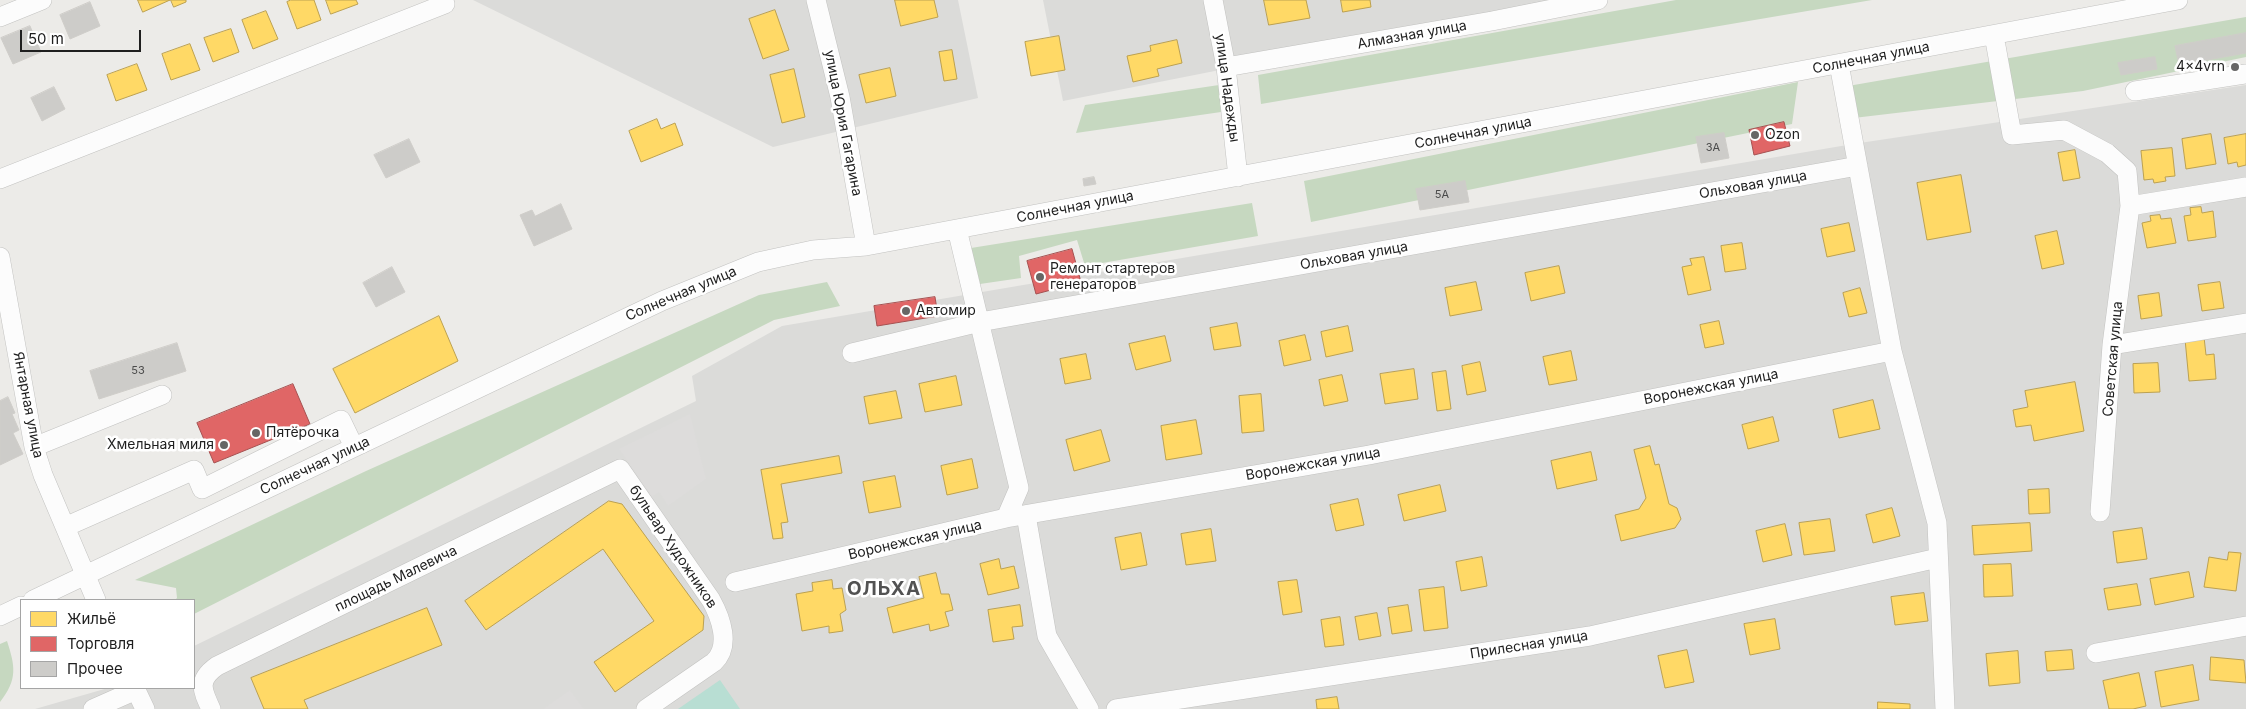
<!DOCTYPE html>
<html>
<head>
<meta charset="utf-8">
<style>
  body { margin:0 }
  #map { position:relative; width:2246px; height:709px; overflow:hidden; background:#ecebe8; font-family:Inter,sans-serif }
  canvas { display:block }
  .legend { position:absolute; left:20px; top:599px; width:175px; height:90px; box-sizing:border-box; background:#fff; border:1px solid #a5a5a5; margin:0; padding:6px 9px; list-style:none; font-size:15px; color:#1f1f1f }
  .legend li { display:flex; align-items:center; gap:10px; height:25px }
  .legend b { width:25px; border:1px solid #a5a5a5 }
  .scale { position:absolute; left:20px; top:30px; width:121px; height:22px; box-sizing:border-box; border:2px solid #1f1f1f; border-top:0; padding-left:6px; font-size:15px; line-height:18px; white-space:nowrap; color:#1f1f1f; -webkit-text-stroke:4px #fff; paint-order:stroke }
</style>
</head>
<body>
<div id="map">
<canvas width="2246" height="709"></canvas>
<ul class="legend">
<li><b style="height:14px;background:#ffd966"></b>Жильё</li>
<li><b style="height:14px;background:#e06666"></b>Торговля</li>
<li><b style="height:14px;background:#cdccc9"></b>Прочее</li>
</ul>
<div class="scale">50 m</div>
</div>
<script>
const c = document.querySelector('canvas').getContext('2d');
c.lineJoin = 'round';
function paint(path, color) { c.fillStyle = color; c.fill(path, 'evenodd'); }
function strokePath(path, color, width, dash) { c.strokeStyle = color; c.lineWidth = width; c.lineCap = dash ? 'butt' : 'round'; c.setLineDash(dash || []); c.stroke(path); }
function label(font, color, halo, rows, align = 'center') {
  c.font = font + ' Inter,sans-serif'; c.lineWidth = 5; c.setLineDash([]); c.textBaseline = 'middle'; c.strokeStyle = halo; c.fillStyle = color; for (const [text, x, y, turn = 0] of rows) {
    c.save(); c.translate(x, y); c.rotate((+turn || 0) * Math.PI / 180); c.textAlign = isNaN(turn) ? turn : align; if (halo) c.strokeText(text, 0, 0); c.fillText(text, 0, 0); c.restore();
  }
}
const residential = new Path2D(`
  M 473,0 L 958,0 L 978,98 L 773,147 Z
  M 1043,0 L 1574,0 L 1063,101 Z
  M 2246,85 L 2246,709 L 35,709 L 108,688 L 194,688 L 194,646 L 696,401 L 692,376 L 782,326 L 1853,144 Z`);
const forest = new Path2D(`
  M 1676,0 L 1872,0 L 1261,104 L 1258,75 Z
  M 2246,17 L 2246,57 L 2083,91 L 1845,119 L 1848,86 Z
  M 1798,82 L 1792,124 L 1311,222 L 1304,181 Z
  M 1219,85 L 1221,112 L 1076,133 L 1085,105 Z
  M 1252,203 L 1258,236 L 1085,266 L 1077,240 L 1019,256 L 1021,278 L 980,284 L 971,248 Z
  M 827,282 L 840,306 L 774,320 L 194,614 L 194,600 L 175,600 L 177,598 L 176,588 L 135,580 L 366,471 L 759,295 Z
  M 7,641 C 15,666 18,679 0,702 L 0,644 Z`);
const pitch = new Path2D(`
  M 720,680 L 740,709 L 678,709 Z`);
const parking = new Path2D(`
  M 690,414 L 706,479 L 668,506 L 659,492 L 652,497 L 619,449 Z
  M 570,690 L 584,709 L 543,709 Z`);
const homes = new Path2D(`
  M 138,0 L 170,0 L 143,12 Z
  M 171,0 L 186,0 L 186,2 L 174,7 Z
  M 291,0 L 314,0 L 321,20 L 297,29 L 287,2 Z
  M 326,0 L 356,0 L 358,4 L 331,14 Z
  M 895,0 L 934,0 L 938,17 L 901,26 Z
  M 1264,0 L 1306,0 L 1310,18 L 1269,25 Z
  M 1341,0 L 1370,0 L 1371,7 L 1343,12 Z
  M 775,10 L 789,50 L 763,59 L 749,19 Z
  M 266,11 L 278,39 L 253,49 L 242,20 Z
  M 231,29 L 239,52 L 213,62 L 204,38 Z
  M 1059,36 L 1065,70 L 1031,76 L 1025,42 Z
  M 1177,40 L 1182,63 L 1157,69 L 1159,76 L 1133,82 L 1127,56 L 1151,51 L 1150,46 Z
  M 190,44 L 200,70 L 171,80 L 162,54 Z
  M 952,50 L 957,79 L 944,81 L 939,52 Z
  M 137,64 L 147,90 L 116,101 L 107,75 Z
  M 890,68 L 896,96 L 866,103 L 859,75 Z
  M 794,69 L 805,117 L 782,123 L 770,75 Z
  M 657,119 L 661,129 L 675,123 L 683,145 L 641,162 L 629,131 Z
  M 2211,134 L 2216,164 L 2186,169 L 2182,139 Z
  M 2246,134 L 2246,165 L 2238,167 L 2237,162 L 2228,164 L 2224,138 Z
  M 2172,148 L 2175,176 L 2165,177 L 2166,181 L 2154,183 L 2153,179 L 2144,180 L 2141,151 Z
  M 2075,150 L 2080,178 L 2063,181 L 2058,153 Z
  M 1961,175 L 1971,232 L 1927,240 L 1917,183 Z
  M 2201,207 L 2202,213 L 2213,211 L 2216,237 L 2188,241 L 2184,216 L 2191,215 L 2190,208 Z
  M 2160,215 L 2161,219 L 2171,218 L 2176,243 L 2147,248 L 2142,223 L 2151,221 L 2150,216 Z
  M 1849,223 L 1855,251 L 1827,257 L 1821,229 Z
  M 2057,231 L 2064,264 L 2042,269 L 2035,236 Z
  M 1742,243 L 1746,269 L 1725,272 L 1721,246 Z
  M 1704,257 L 1711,290 L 1688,295 L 1682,267 L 1692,265 L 1690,259 Z
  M 1559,266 L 1565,293 L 1531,301 L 1525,273 Z
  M 1476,282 L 1482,310 L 1450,316 L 1445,288 Z
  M 2220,282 L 2224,308 L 2202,311 L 2198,285 Z
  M 1860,288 L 1867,313 L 1849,317 L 1843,293 Z
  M 2159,293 L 2162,316 L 2141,319 L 2138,296 Z
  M 439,316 L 458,361 L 355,413 L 333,369 Z
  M 1719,321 L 1724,344 L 1705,348 L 1700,325 Z
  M 1237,323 L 1241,346 L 1214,350 L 1210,328 Z
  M 1348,326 L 1353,351 L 1326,357 L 1321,332 Z
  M 1305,335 L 1311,360 L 1284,366 L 1279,341 Z
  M 1165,336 L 1171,361 L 1136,370 L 1129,344 Z
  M 2204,337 L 2206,355 L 2214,354 L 2216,379 L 2189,381 L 2185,339 Z
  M 1571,351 L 1577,380 L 1549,385 L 1543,357 Z
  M 1086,354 L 1091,379 L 1065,384 L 1060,359 Z
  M 1480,362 L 1486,391 L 1467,395 L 1462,366 Z
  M 2158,363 L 2160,392 L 2134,393 L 2133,364 Z
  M 1414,369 L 1418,399 L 1385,404 L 1380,374 Z
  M 1446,371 L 1451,409 L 1437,411 L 1432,373 Z
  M 1342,375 L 1348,401 L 1324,406 L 1319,380 Z
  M 956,376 L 962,405 L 925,412 L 919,384 Z
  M 2075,382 L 2084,431 L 2034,441 L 2031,425 L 2016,427 L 2013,410 L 2028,407 L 2025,391 Z
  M 896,391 L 902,418 L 869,424 L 864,397 Z
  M 1261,394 L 1264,431 L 1242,433 L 1239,396 Z
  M 1873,400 L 1880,429 L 1839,438 L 1833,410 Z
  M 1773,417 L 1779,441 L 1748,449 L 1742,425 Z
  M 1196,420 L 1202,454 L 1166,460 L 1161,426 Z
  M 1101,430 L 1110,461 L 1074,471 L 1066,440 Z
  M 1650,446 L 1655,465 L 1659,464 L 1669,504 L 1677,508 L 1681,519 L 1675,528 L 1621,541 L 1615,515 L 1639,509 L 1646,498 L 1634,450 Z
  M 1591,452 L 1597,480 L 1557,489 L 1551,461 Z
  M 839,456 L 842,473 L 781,484 L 788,522 L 781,523 L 783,538 L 773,539 L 761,470 Z
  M 972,459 L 978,488 L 947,495 L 941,466 Z
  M 895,476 L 901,507 L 869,513 L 863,482 Z
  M 1440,485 L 1446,511 L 1404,521 L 1398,495 Z
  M 2049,489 L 2050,513 L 2029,514 L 2028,490 Z
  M 1358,499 L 1364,525 L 1336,531 L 1330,505 Z
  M 609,501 L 622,504 L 704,616 L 703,630 L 615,692 L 594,662 L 654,621 L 603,549 L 486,630 L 465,601 Z
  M 1892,508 L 1900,536 L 1873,543 L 1866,515 Z
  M 1830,519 L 1835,551 L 1804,555 L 1799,523 Z
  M 2030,523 L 2032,551 L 1974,555 L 1972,526 Z
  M 1785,524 L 1792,555 L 1763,562 L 1756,531 Z
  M 2142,528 L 2147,559 L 2117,563 L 2113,532 Z
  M 1211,529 L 1216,561 L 1186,565 L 1181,534 Z
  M 1141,533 L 1147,565 L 1121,570 L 1115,538 Z
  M 2229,552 L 2241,553 L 2236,591 L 2204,587 L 2209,557 L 2227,560 Z
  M 1482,557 L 1487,586 L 1461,591 L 1456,562 Z
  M 999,559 L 1001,569 L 1014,566 L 1019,588 L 988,595 L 980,564 Z
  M 2011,564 L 2013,596 L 1984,597 L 1983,565 Z
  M 2189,572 L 2194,597 L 2155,605 L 2150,579 Z
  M 936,573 L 941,594 L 949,594 L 953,610 L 945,612 L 949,626 L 930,631 L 929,624 L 893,633 L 887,608 L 924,598 L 919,577 Z
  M 832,580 L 833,589 L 842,588 L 846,610 L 840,614 L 843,631 L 829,633 L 829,626 L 802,631 L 796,594 L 813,591 L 812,583 Z
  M 1297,580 L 1302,612 L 1283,615 L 1278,582 Z
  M 2137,584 L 2141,605 L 2108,610 L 2104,589 Z
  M 1444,587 L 1448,628 L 1424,631 L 1419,590 Z
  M 1924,593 L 1928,621 L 1895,625 L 1891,597 Z
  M 1020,605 L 1023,626 L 1012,627 L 1014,639 L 993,642 L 988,610 Z
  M 1408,605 L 1412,631 L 1392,634 L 1388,608 Z
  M 427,608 L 442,645 L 304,700 L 308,709 L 264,709 L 251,678 Z
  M 1377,613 L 1381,636 L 1359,640 L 1355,617 Z
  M 1340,617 L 1344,645 L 1325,647 L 1321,620 Z
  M 1775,619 L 1780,649 L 1750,655 L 1744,624 Z
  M 1687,650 L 1694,682 L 1665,688 L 1658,656 Z
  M 2072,650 L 2074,669 L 2047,671 L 2045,652 Z
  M 2018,651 L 2020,683 L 1989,686 L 1986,654 Z
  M 2211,657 L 2244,660 L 2246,683 L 2210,680 Z
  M 2193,665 L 2199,700 L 2161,707 L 2155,672 Z
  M 2139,673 L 2146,706 L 2133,709 L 2109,709 L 2103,681 Z
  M 1337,697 L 1339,709 L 1317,709 L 1316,700 Z
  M 1878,702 L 1910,704 L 1910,709 L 1878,709 Z`);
const shops = new Path2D(`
  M 1784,122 L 1790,146 L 1754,155 L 1749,130 Z
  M 1072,249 L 1081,282 L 1036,294 L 1027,261 Z
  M 935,297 L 938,316 L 877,326 L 874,306 Z
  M 293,384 L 310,424 L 214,463 L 197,423 Z`);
const building = new Path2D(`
  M 90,2 L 100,26 L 70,39 L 60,15 Z
  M 30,26 L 41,52 L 13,64 L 1,38 Z
  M 2246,33 L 2246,53 L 2179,65 L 2175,46 Z
  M 2155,57 L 2157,69 L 2121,75 L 2118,63 Z
  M 54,87 L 65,109 L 42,121 L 31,98 Z
  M 1724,133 L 1729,158 L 1701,163 L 1696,137 Z
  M 409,139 L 420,162 L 386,178 L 374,155 Z
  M 1094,177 L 1096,184 L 1084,186 L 1083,179 Z
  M 1465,181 L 1469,202 L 1420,210 L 1416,189 Z
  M 561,204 L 572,229 L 534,246 L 520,215 L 532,210 L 535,216 Z
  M 392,267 L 405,292 L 376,307 L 363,283 Z
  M 177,343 L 186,371 L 99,399 L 90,371 Z
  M 8,397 L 15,413 L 12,414 L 19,430 L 13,433 L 23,454 L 0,465 L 0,401 Z`);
const minor = new Path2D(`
  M 816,0 L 840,97 L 866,246
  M 1213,0 L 1226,67 L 1238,177
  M 0,17 L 42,0
  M 1994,35 L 2012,135 L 2064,130 L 2107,153 L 2127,171 L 2130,206 L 2112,345 L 2100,512
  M 1839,64 L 1892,351 L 1937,523 L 1945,709
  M 1226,67 L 1492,21 L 1598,0
  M 2135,91 L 2246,74
  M 0,179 L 445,4
  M 2130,206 L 2246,187
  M 957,229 L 1019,488 L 1006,518
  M 0,257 L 34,447 L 43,475 L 96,600
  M 2112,345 L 2246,323
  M 852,353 L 980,322 L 1858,166
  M 34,447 L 162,395
  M 1026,515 L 1047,636 L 1089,709
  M 65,527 L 194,470 L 202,489 L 341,420 L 354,447
  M 735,582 L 1006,518 L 1369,455 L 1892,351
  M 33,600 L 662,301 L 758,262 L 813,250 L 866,246 L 2178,0
  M 0,616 L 21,606
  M 2096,653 L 2246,626
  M 135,688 L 145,709
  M 93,709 L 136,690
  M 211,709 C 202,690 197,680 217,666 L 620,469 L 711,600 C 721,618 731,646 714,662 L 646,709
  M 1116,709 L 1590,636 L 1938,558`);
const markers = [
  [2235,67,5,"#676665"],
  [1755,135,5,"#676665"],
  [1040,277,5,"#676665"],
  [906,311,5,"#676665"],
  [256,433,5,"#676665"],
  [224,445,5,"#676665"]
];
const numberNames = [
  ["3А",1713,148],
  ["5А",1442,195],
  ["53",138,371]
];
const streetNames = [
  ["Алмазная улица",1412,35,-10],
  ["Солнечная улица",1871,58,-11],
  ["улица Надежды",1227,88,82],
  ["улица Юрия Гагарина",843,123,79],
  ["Солнечная улица",1473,133,-11],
  ["Ольховая улица",1753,185,-10],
  ["Солнечная улица",1075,207,-11],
  ["Ольховая улица",1354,256,-10],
  ["Солнечная улица",681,294,-23],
  ["Советская улица",2113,359,-85],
  ["Воронежская улица",1711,387,-11],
  ["Янтарная улица",28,405,79],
  ["Воронежская улица",1313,464,-10],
  ["Солнечная улица",315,466,-25],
  ["Воронежская улица",915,540,-13],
  ["бульвар Художников",673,547,56],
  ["площадь Малевича",396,579,-26],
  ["Прилесная улица",1529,645,-9]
];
const poiNames = [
  ["4x4vrn",2225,67,"right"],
  ["Ozon",1765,135],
  ["Ремонт стартеров",1050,269],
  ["генераторов",1050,285],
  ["Автомир",916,311],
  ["Пятёрочка",266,433],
  ["Хмельная миля",214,445,"right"]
];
const districtNames = [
  ["ОЛЬХА",884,589]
];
paint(residential, '#dbdbd9');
paint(forest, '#c6d8c0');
paint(pitch, '#b8ded3');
paint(parking, '#dddcdb');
paint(homes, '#ffd966');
strokePath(homes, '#bca151', 1);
paint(shops, '#e06666');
strokePath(shops, '#a65151', 1);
paint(building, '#cdccc9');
strokePath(building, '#cfcdc9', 1);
strokePath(minor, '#c2c2c0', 20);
strokePath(minor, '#fcfcfc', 19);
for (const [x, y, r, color] of markers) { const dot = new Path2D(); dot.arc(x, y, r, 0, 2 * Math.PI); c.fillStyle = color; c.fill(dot); strokePath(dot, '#fff', 2); }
label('11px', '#4a4a4a', null, numberNames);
label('14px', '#1f1f1f', '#fff', streetNames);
label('14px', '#1f1f1f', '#fff', poiNames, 'left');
c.letterSpacing = '1px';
label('bold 19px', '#525252', '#fff', districtNames);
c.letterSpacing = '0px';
</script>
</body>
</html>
